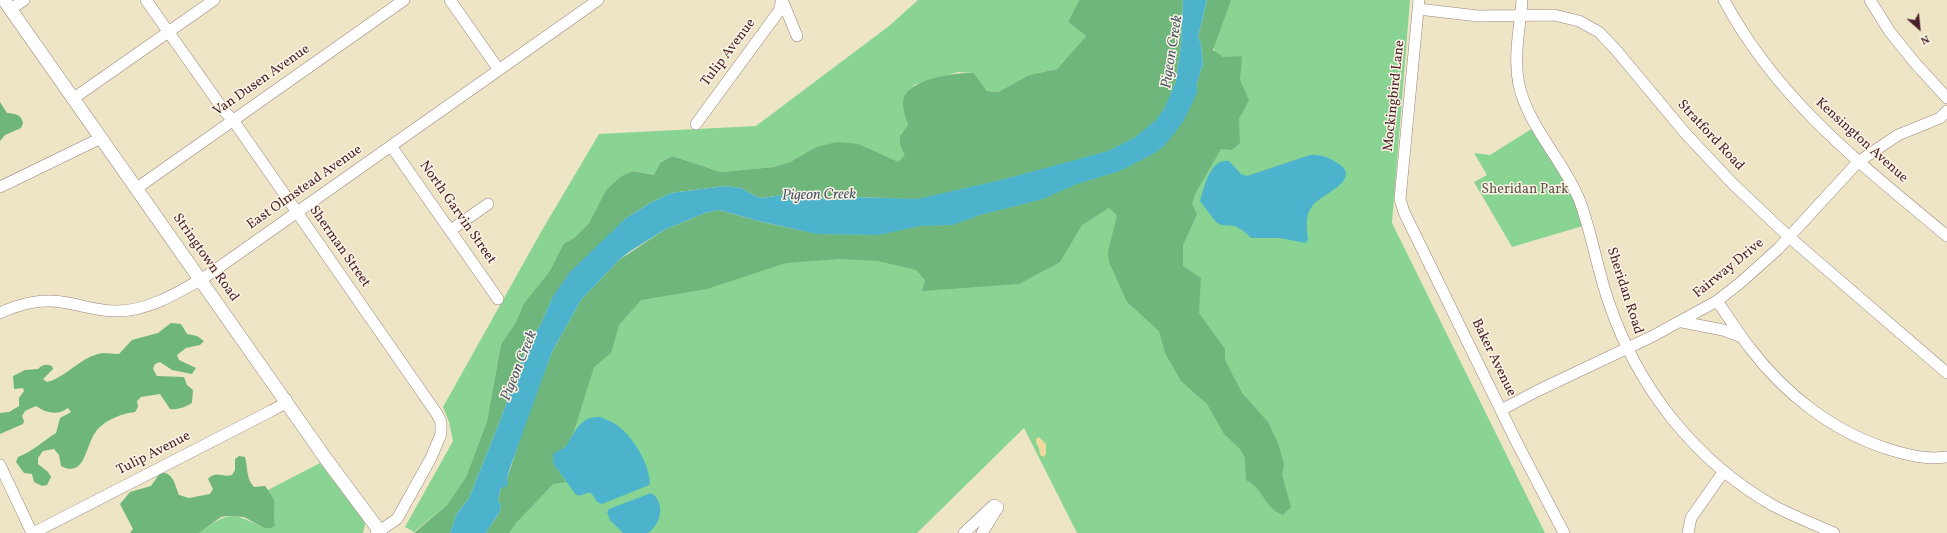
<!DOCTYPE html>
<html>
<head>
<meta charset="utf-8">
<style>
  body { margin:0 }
  #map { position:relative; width:1947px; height:533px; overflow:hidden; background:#eee5c7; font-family:Vollkorn,serif }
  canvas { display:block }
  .north { position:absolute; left:1899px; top:8px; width:40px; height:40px; -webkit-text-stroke:3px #fcf5e5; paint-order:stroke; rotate:153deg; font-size:11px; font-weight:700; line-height:16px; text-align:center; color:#4a1f2b }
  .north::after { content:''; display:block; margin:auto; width:14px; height:18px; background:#4a1f2b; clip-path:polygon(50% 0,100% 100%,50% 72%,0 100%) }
</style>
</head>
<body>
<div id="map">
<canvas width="1947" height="533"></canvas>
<div class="north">N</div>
</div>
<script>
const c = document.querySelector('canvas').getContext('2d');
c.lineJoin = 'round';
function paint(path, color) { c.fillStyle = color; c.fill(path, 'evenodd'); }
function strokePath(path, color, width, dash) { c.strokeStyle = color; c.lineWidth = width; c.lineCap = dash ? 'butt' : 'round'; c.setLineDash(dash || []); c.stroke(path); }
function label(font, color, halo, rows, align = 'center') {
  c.font = font + ' Vollkorn,serif'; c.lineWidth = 3; c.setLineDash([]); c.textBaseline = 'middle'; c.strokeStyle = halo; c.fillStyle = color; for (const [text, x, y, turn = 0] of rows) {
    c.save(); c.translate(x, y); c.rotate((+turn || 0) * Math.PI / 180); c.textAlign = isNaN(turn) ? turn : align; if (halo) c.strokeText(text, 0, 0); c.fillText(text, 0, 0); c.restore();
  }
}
const green = new Path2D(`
  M 918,0 L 1079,0 L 1068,22 L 1086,36 L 1057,69 L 1029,75 L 998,92 L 987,91 L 974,73 L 958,72 L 914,85 L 903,103 L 908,125 L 901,133 L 906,155 L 898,163 L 859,144 L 816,147 L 790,162 L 774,167 L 721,172 L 672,156 L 660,163 L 654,175 L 633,171 L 606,190 L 589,223 L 574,238 L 564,243 L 549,272 L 524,303 L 515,324 L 501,344 L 487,421 L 466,477 L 447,505 L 414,532 L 405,527 L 453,441 L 449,422 L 443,407 L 541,232 L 599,134 L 756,126 L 889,26 Z
  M 1209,0 L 1410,0 L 1392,223 L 1545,533 L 1077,533 L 1024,428 L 917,533 L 499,533 L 621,298 L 1217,78 Z
  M 1533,128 L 1570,188 L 1583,226 L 1512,247 L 1474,182 L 1487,175 L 1474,153 L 1490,155 Z
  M 320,463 L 364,521 L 365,525 L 363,533 L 199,533 C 228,512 231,511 264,528 C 274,513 281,506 268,490 Z`);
const forest = new Path2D(`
  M 1079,0 L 1183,0 L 1181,45 L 1176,81 L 1164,109 L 1155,121 L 1134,138 L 1108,151 L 1001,180 L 917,199 L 852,197 L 833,200 L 788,194 L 763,198 L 757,197 L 741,188 L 725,186 L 671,193 L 652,202 L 626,218 L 552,298 L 540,326 L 529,340 L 501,418 L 469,498 L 456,515 L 450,533 L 414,533 L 447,505 L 466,477 L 487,421 L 501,344 L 515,324 L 524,303 L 549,272 L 564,243 L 574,238 L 589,223 L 606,190 L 622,176 L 633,171 L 654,175 L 660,163 L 672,156 L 721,172 L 774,167 L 790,162 L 816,147 L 837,142 L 859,144 L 898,162 L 905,155 C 898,141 897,137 908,125 C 906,118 903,110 903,103 C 903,79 956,72 974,73 L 987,91 L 998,92 L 1029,75 L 1057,69 L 1086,36 L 1068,22 Z
  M 1207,0 L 1231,0 L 1213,50 L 1223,57 L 1242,56 L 1240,80 L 1249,100 L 1239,119 L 1240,143 L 1232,150 L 1221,149 L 1195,194 L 1192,204 L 1197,214 L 1183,245 L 1183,266 L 1201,278 L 1199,313 L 1225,349 L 1225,360 L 1242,393 L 1268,422 L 1278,443 L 1284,464 L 1282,475 L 1291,507 L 1283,515 C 1264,508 1265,490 1246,480 L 1245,458 L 1240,449 L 1224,434 L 1207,404 L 1181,381 L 1165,353 L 1159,331 L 1127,302 L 1109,262 L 1108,252 L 1117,215 L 1109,208 L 1082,225 L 1060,262 L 1019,284 L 922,291 L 925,280 L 916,270 L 878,261 L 839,259 L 786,263 L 707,289 L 641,300 L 619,325 L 611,353 L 594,367 L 574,431 L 568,444 L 560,450 L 553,463 L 566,482 L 553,484 L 516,523 L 509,533 L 486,533 L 500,511 L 501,505 L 498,500 L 501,488 L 507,479 L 529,411 L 552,352 L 581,300 L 619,260 L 664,230 L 705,213 L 719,210 L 762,222 L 817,234 L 879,235 L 920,226 L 953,225 L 980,215 L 1043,199 L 1077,184 L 1120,171 L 1155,153 L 1164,146 L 1197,93 L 1197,83 L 1203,64 L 1201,44 L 1198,37 Z
  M 0,102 L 7,113 C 16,114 21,114 23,123 L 21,128 L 5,135 L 0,141 Z
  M 171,323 L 181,324 L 187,334 L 197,336 L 204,341 L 200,345 L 186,348 L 177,355 L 179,360 L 196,368 L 192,374 L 172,370 L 160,362 L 155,364 L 153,369 L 157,376 L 184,377 L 187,385 L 193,390 L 192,403 C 185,407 178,410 170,409 L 160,394 L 141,397 L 137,401 L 138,407 L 135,412 C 123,413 105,420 97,430 C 85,444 86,479 61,466 L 59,455 L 54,449 L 43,451 L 38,458 L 38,464 L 48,472 L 51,477 L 47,485 L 42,486 L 34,482 L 32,474 L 24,473 L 16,462 L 18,457 C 32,452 43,441 56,433 L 60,418 L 71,412 L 68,408 C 57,416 46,413 36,406 L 25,411 L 22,416 L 24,421 L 23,424 L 0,434 L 0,413 L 9,412 L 19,406 L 19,398 L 24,391 L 23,388 L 14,389 L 13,376 L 25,370 L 38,369 C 43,364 46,364 52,366 L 53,369 L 43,379 L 47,382 C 67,377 81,356 103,353 C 108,353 114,354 119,354 L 132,340 L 158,333 Z
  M 239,456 L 245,457 C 248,468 246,479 254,487 L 265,486 C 282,507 271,503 275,526 L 270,528 L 264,528 L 244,517 L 227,516 L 221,517 L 199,533 L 130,533 L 133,529 L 120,504 L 130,492 L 151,486 L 160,473 C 173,471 175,485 179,495 L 189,498 L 210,494 L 213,489 L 208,479 C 216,470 222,478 232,475 L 235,470 L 235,459 Z`);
const sand = new Path2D(`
  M 1039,437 L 1046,444 L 1046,454 L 1044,457 L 1040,455 L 1039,448 L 1036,443 L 1036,439 Z`);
const water = new Path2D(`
  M 1183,0 L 1207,0 L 1198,37 L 1201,44 L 1203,64 L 1197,83 L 1197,93 L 1183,122 L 1164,146 L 1155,153 L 1120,171 L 1077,184 L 1043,199 L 980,215 L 953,225 L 920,226 L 879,235 L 817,234 L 762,222 L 719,210 L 705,213 L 664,230 L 629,252 L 619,260 L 581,300 L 552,352 L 510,468 L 507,479 L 508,486 L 501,488 L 498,500 L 501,505 L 500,511 L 486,533 L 450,533 L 456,515 L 469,498 L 501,418 L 529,340 L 540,326 L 552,298 L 570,272 L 626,218 L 652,202 L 671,193 L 725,186 L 741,188 L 757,197 L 763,198 L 788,194 L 833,200 L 852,197 L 917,199 L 1001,180 L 1108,151 L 1134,138 L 1155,121 L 1164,109 L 1176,81 L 1181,45 Z
  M 1310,155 C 1320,154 1330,158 1339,164 C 1362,180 1321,195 1313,205 C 1304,216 1307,227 1308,240 L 1306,243 L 1279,238 L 1251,238 L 1245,232 L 1235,226 L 1221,225 L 1216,222 L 1200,201 C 1204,188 1210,158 1229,161 L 1241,174 L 1247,176 Z
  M 600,417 C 606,419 612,422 617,425 C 633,437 649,463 650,483 L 649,485 L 602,504 L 597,502 C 588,485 589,497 576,495 L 553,463 L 553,454 C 558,451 565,448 568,443 C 577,429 581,416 600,417 Z
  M 651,493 C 666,502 661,525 648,533 L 623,533 L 610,520 L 607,512 L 609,509 Z`);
const minor = new Path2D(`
  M 146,0 L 225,112 L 233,120 L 437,414 L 441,422 L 441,434 L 431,458 L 397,519 L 376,533
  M 450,0 L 499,70
  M 782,0 L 797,36
  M 1419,0 L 1400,199 L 1404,212 L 1516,441 L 1564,533
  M 1522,0 C 1520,28 1513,57 1519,85 C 1528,126 1563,160 1579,199 C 1592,233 1597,269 1609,303 C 1638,388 1695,461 1774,506 C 1793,516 1814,524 1834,533
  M 1724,0 C 1778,101 1861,164 1947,236
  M 1870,0 L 1890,32 L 1915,63 L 1947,98
  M 11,9 L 24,0
  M 1418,9 L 1478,16 L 1554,15 L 1579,21 L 1599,32 L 1616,50 L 1686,134 L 1733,184 L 1789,237 L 1947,373
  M 74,98 L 214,0
  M 696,124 L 779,11 L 782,0
  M 391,146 L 498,299
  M 0,187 L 101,138
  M 137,188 L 404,0
  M 451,230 L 488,204
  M 1717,301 C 1728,316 1738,333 1750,348 C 1785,394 1832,431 1888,449 C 1907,455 1926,460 1947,457
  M 0,313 C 22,303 43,298 68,303 C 84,306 99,311 115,311 C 148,312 181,291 208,275 L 598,0
  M 1682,322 L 1723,330 L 1742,337
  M 1501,410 L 1537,391 L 1653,336 L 1717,301 L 1740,283 L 1778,249 L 1858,162 L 1898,135 L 1940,118 L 1947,111
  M 0,465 L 32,533
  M 33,533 L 271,411 L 282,405 L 286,399
  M 964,533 L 994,505 L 998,507 L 982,533
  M 1688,533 L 1691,518 L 1724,471`);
const major = new Path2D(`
  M 4,0 L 326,459 L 381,533`);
const streetNames = [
  ["Tulip Avenue",729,53,-53],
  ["Van Dusen Avenue",262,81,-35],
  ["Mockingbird Lane",1395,96,-84],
  ["Stratford Road",1710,136,47],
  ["Kensington Avenue",1861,141,42],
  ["East Olmstead Avenue",305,188,-35],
  ["North Garvin Street",457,213,55],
  ["Sherman Street",339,247,55],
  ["Stringtown Road",205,258,55],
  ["Fairway Drive",1729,269,-39],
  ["Sheridan Road",1624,291,72],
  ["Baker Avenue",1493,358,64],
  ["Tulip Avenue",154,454,-27]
];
const parkNames = [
  ["Sheridan Park",1525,190]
];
const waterNames = [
  ["Pigeon Creek",1173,52,-81],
  ["Pigeon Creek",819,196,-1],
  ["Pigeon Creek",520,366,-68]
];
paint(green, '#89d492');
paint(forest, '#6eb67c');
paint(sand, '#eeda9e');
paint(water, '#4db3cc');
strokePath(minor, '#9c8279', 12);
strokePath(major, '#9c8279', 14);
strokePath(minor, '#fff', 11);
strokePath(major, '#fff', 13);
label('14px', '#4a1f2b', '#fcf5e5', streetNames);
label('14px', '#5d554a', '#fcf5e5', parkNames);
label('italic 15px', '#4b5a6b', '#fcf5e5', waterNames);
</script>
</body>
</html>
